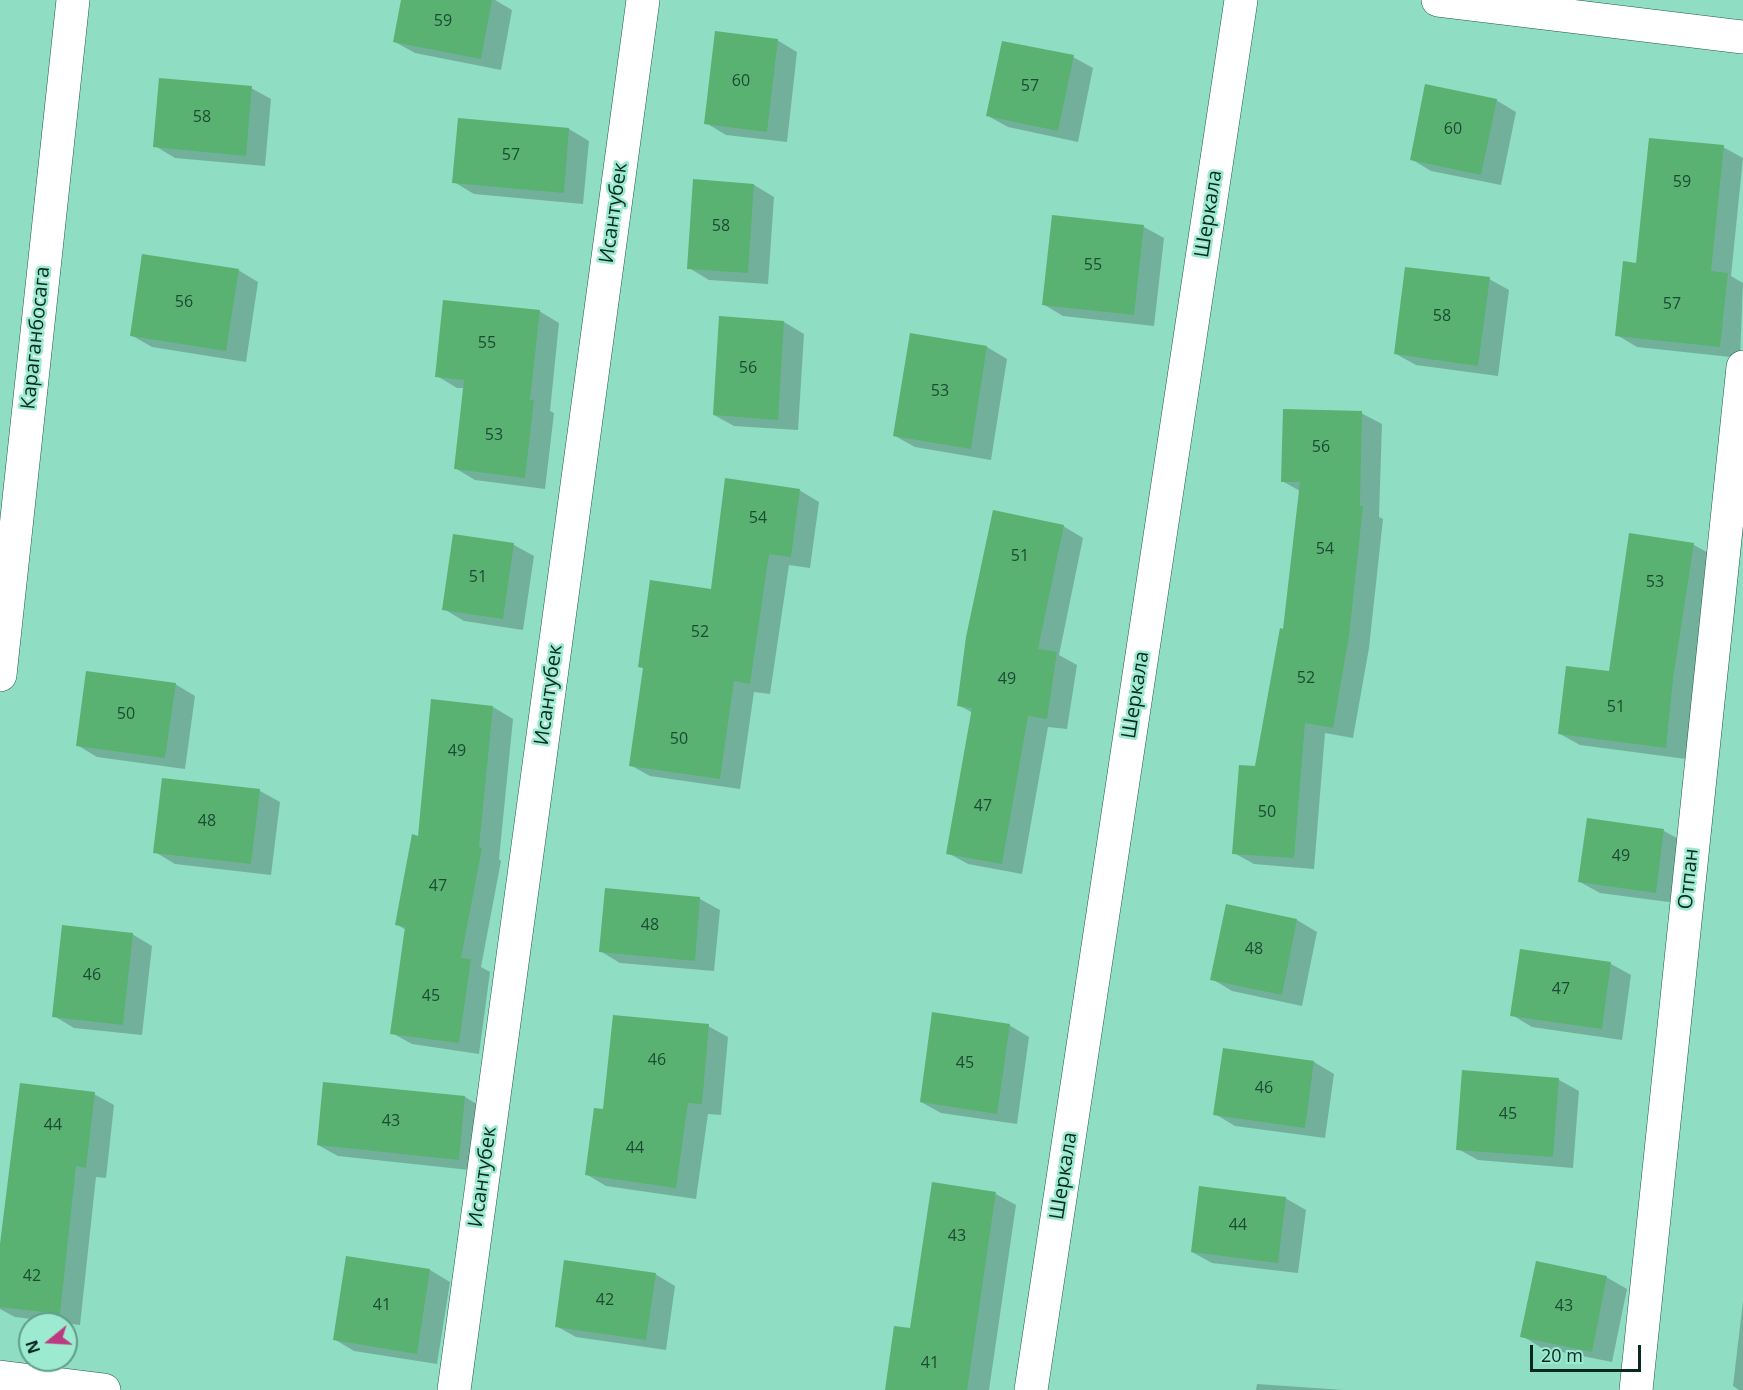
<!DOCTYPE html>
<html>
<head>
<meta charset="utf-8">
<style>
  body { margin:0 }
  #map { position:relative; width:1743px; height:1390px; overflow:hidden; background:#8fddc3; font-family:"Open Sans",sans-serif }
  canvas { display:block }
  .north { position:absolute; left:18px; top:1312px; width:60px; height:60px; box-sizing:border-box; background:#9cead0; border:2px solid #609d8a; border-radius:50%; rotate:252deg; font-size:16px; font-weight:700; line-height:24px; text-align:center; color:#072920 }
  .north::after { content:''; display:block; margin:auto; width:21px; height:27px; background:#bd3a81; clip-path:polygon(50% 0,100% 100%,50% 72%,0 100%) }
  .scale { position:absolute; left:1530px; top:1345px; width:111px; height:27px; box-sizing:border-box; border:3px solid #072920; border-top:0; padding-left:8px; font-size:18px; line-height:21px; white-space:nowrap; color:#072920; -webkit-text-stroke:4px #9cead0; paint-order:stroke }
</style>
</head>
<body>
<div id="map">
<canvas width="1743" height="1390"></canvas>
<div class="north">N</div>
<div class="scale">20 m</div>
</div>
<script>
const c = document.querySelector('canvas').getContext('2d');
c.lineJoin = 'round';
function paint(path, color) { c.fillStyle = color; c.fill(path, 'evenodd'); }
function strokePath(path, color, width, dash) { c.strokeStyle = color; c.lineWidth = width; c.lineCap = dash ? 'butt' : 'round'; c.setLineDash(dash || []); c.stroke(path); }
function label(font, color, halo, rows, align = 'center') {
  c.font = font + ' "Open Sans",sans-serif'; c.lineWidth = 5; c.setLineDash([]); c.textBaseline = 'middle'; c.strokeStyle = halo; c.fillStyle = color; for (const [text, x, y, turn = 0] of rows) {
    c.save(); c.translate(x, y); c.rotate((+turn || 0) * Math.PI / 180); c.textAlign = isNaN(turn) ? turn : align; if (halo) c.strokeText(text, 0, 0); c.fillText(text, 0, 0); c.restore();
  }
}
const shadow = new Path2D(`
  M 403,0 L 495,0 L 512,10 L 501,70 L 415,53 L 395,42 Z
  M 777,40 L 797,52 L 787,142 L 726,135 L 706,123 Z
  M 1073,57 L 1093,68 L 1078,142 L 1008,127 L 988,116 Z
  M 251,88 L 271,99 L 265,166 L 175,158 L 155,146 Z
  M 1496,100 L 1516,112 L 1501,185 L 1431,171 L 1411,159 Z
  M 569,129 L 589,141 L 583,204 L 474,194 L 454,182 Z
  M 1723,147 L 1743,158 L 1731,276 L 1743,283 L 1740,358 L 1637,347 L 1617,335 L 1638,264 Z
  M 695,181 L 754,185 L 774,197 L 768,284 L 709,280 L 689,268 Z
  M 1144,227 L 1164,238 L 1154,326 L 1063,316 L 1043,304 Z
  M 238,270 L 258,282 L 246,362 L 152,347 L 131,335 Z
  M 1489,279 L 1509,290 L 1498,376 L 1416,365 L 1396,354 Z
  M 539,311 L 559,323 L 550,411 L 554,413 L 545,489 L 475,480 L 455,468 L 465,388 L 457,388 L 437,376 Z
  M 784,322 L 804,334 L 798,430 L 734,426 L 714,415 Z
  M 987,347 L 1007,359 L 991,460 L 915,447 L 895,436 Z
  M 1361,413 L 1382,424 L 1379,517 L 1383,519 L 1369,648 L 1353,738 L 1325,733 L 1314,869 L 1254,864 L 1234,853 L 1256,768 L 1285,631 L 1300,491 L 1282,481 Z
  M 799,490 L 819,502 L 810,568 L 789,565 L 770,694 L 754,692 L 740,789 L 650,776 L 630,765 L 644,669 L 639,666 L 712,591 Z
  M 1063,526 L 1083,538 L 1059,655 L 1077,665 L 1067,729 L 1048,727 L 1022,874 L 968,864 L 948,853 L 973,713 L 958,705 Z
  M 1631,535 L 1694,545 L 1714,556 L 1686,759 L 1580,745 L 1560,734 L 1610,673 Z
  M 514,545 L 534,556 L 523,630 L 464,621 L 444,609 Z
  M 175,684 L 195,696 L 185,769 L 97,757 L 77,745 Z
  M 493,707 L 513,719 L 499,859 L 501,861 L 481,967 L 490,972 L 479,1054 L 412,1044 L 392,1033 L 406,930 L 396,924 L 419,837 Z
  M 163,779 L 260,791 L 280,802 L 271,875 L 175,864 L 155,852 Z
  M 1664,831 L 1684,842 L 1676,903 L 1600,893 L 1580,882 Z
  M 700,899 L 720,910 L 714,971 L 620,963 L 600,951 Z
  M 1297,920 L 1317,932 L 1302,1006 L 1232,991 L 1212,979 Z
  M 132,934 L 152,946 L 142,1035 L 74,1028 L 54,1016 Z
  M 1611,964 L 1631,975 L 1622,1040 L 1532,1027 L 1512,1015 Z
  M 1009,1025 L 1029,1037 L 1017,1124 L 941,1113 L 921,1102 Z
  M 708,1026 L 728,1037 L 721,1115 L 708,1114 L 696,1199 L 606,1186 L 586,1174 L 605,1111 Z
  M 1314,1062 L 1334,1074 L 1325,1138 L 1235,1126 L 1215,1114 Z
  M 1559,1080 L 1579,1091 L 1573,1168 L 1478,1160 L 1458,1149 Z
  M 94,1094 L 114,1105 L 106,1178 L 96,1177 L 80,1325 L 15,1317 L 0,1309 L 0,1262 Z
  M 465,1097 L 485,1109 L 479,1171 L 338,1156 L 318,1145 Z
  M 996,1194 L 1016,1205 L 989,1390 L 887,1390 L 911,1330 Z
  M 1285,1198 L 1306,1210 L 1298,1273 L 1212,1263 L 1192,1252 Z
  M 347,1257 L 430,1270 L 450,1282 L 437,1364 L 354,1351 L 334,1339 Z
  M 655,1274 L 675,1286 L 666,1350 L 576,1337 L 556,1326 Z
  M 1606,1277 L 1627,1289 L 1612,1362 L 1542,1348 L 1522,1336 Z
  M 1743,1301 L 1743,1390 L 1739,1390 L 1733,1386 Z
  M 1257,1384 L 1344,1390 L 1256,1390 Z`);
const building = new Path2D(`
  M 401,0 L 492,0 L 481,59 L 393,42 Z
  M 715,31 L 778,39 L 767,132 L 704,124 Z
  M 1002,41 L 1074,55 L 1058,131 L 986,116 Z
  M 159,78 L 252,86 L 246,156 L 153,147 Z
  M 1425,84 L 1497,99 L 1481,175 L 1410,160 Z
  M 458,118 L 569,128 L 564,193 L 452,183 Z
  M 1649,138 L 1724,145 L 1711,271 L 1728,273 L 1720,347 L 1615,336 L 1623,261 L 1636,263 Z
  M 693,179 L 754,184 L 748,273 L 687,269 Z
  M 1052,215 L 1144,225 L 1134,315 L 1042,305 Z
  M 142,254 L 239,269 L 226,351 L 130,336 Z
  M 1405,267 L 1490,277 L 1478,366 L 1394,354 Z
  M 443,300 L 540,310 L 530,400 L 534,400 L 525,478 L 454,469 L 464,380 L 435,377 Z
  M 719,316 L 784,321 L 778,420 L 713,415 Z
  M 910,333 L 987,346 L 971,449 L 893,436 Z
  M 1283,409 L 1362,411 L 1360,506 L 1363,506 L 1349,636 L 1333,728 L 1305,723 L 1294,858 L 1232,854 L 1239,765 L 1255,766 L 1280,628 L 1283,629 L 1300,482 L 1281,482 Z
  M 725,478 L 800,489 L 791,557 L 769,554 L 750,684 L 734,681 L 720,779 L 629,766 L 643,668 L 638,667 L 650,580 L 711,589 Z
  M 993,510 L 1064,525 L 1038,649 L 1057,652 L 1047,719 L 1028,716 L 1002,864 L 946,854 L 972,708 L 957,706 L 966,637 Z
  M 1629,533 L 1694,543 L 1673,679 L 1666,748 L 1558,734 L 1566,666 L 1609,671 Z
  M 453,534 L 514,543 L 503,619 L 442,610 Z
  M 86,671 L 176,683 L 165,758 L 76,746 Z
  M 431,699 L 493,706 L 479,847 L 482,848 L 461,958 L 471,959 L 459,1043 L 390,1034 L 405,927 L 395,925 L 412,834 L 418,836 Z
  M 162,778 L 260,789 L 251,864 L 153,853 Z
  M 1587,818 L 1664,829 L 1656,893 L 1578,882 Z
  M 605,888 L 700,897 L 695,961 L 599,952 Z
  M 1226,904 L 1297,919 L 1282,995 L 1210,980 Z
  M 62,925 L 133,933 L 123,1025 L 52,1017 Z
  M 1520,949 L 1611,962 L 1602,1029 L 1510,1016 Z
  M 932,1012 L 1010,1024 L 997,1114 L 920,1102 Z
  M 613,1015 L 709,1024 L 702,1104 L 688,1103 L 676,1188 L 585,1175 L 594,1108 L 603,1109 Z
  M 1223,1048 L 1314,1061 L 1305,1128 L 1213,1115 Z
  M 1462,1070 L 1559,1078 L 1553,1157 L 1456,1150 Z
  M 323,1082 L 465,1096 L 459,1160 L 317,1145 Z
  M 20,1083 L 95,1092 L 86,1168 L 76,1166 L 60,1314 L 0,1307 L 0,1244 Z
  M 932,1182 L 996,1192 L 967,1390 L 885,1390 L 894,1326 L 910,1328 Z
  M 1199,1186 L 1286,1197 L 1278,1263 L 1191,1252 Z
  M 346,1256 L 430,1269 L 417,1354 L 333,1340 Z
  M 564,1260 L 656,1273 L 646,1340 L 555,1327 Z
  M 1536,1261 L 1607,1276 L 1592,1352 L 1520,1337 Z`);
const street = new Path2D(`
  M 1438,0 L 1743,37
  M 0,675 L 73,0
  M 0,1377 L 104,1390
  M 454,1390 L 643,0
  M 1636,1390 L 1743,367`);
const secondary = new Path2D(`
  M 1031,1390 L 1241,0`);
const numberNames = [
  ["59",443,21],
  ["60",741,81],
  ["57",1030,86],
  ["58",202,117],
  ["60",1453,129],
  ["57",511,155],
  ["59",1682,182],
  ["58",721,226],
  ["55",1093,265],
  ["56",184,302],
  ["57",1672,304],
  ["58",1442,316],
  ["55",487,343],
  ["56",748,368],
  ["53",940,391],
  ["53",494,435],
  ["56",1321,447],
  ["54",758,518],
  ["54",1325,549],
  ["51",1020,556],
  ["51",478,577],
  ["53",1655,582],
  ["52",700,632],
  ["52",1306,678],
  ["49",1007,679],
  ["51",1616,707],
  ["50",126,714],
  ["50",679,739],
  ["49",457,751],
  ["47",983,806],
  ["50",1267,812],
  ["48",207,821],
  ["49",1621,856],
  ["47",438,886],
  ["48",650,925],
  ["48",1254,949],
  ["46",92,975],
  ["47",1561,989],
  ["45",431,996],
  ["46",657,1060],
  ["45",965,1063],
  ["46",1264,1088],
  ["45",1508,1114],
  ["43",391,1121],
  ["44",53,1125],
  ["44",635,1148],
  ["44",1238,1225],
  ["43",957,1236],
  ["42",32,1276],
  ["42",605,1300],
  ["41",382,1305],
  ["43",1564,1306],
  ["41",930,1363]
];
const streetNames = [
  ["Исантубек",614,213,-82],
  ["Шеркала",1209,214,-81],
  ["Караганбосага",36,338,-84],
  ["Исантубек",549,695,-82],
  ["Шеркала",1136,695,-81],
  ["Отпан",1689,879,-84],
  ["Шеркала",1064,1176,-81],
  ["Исантубек",483,1177,-82]
];
paint(shadow, '#0003');
paint(building, '#59b172');
strokePath(street, '#1d5948', 34);
strokePath(secondary, '#1d5948', 34);
strokePath(street, '#fff', 33);
strokePath(secondary, '#fff', 33);
label('16px', '#1c4b34', null, numberNames);
label('20px', '#072920', '#9cead0', streetNames);
</script>
</body>
</html>
